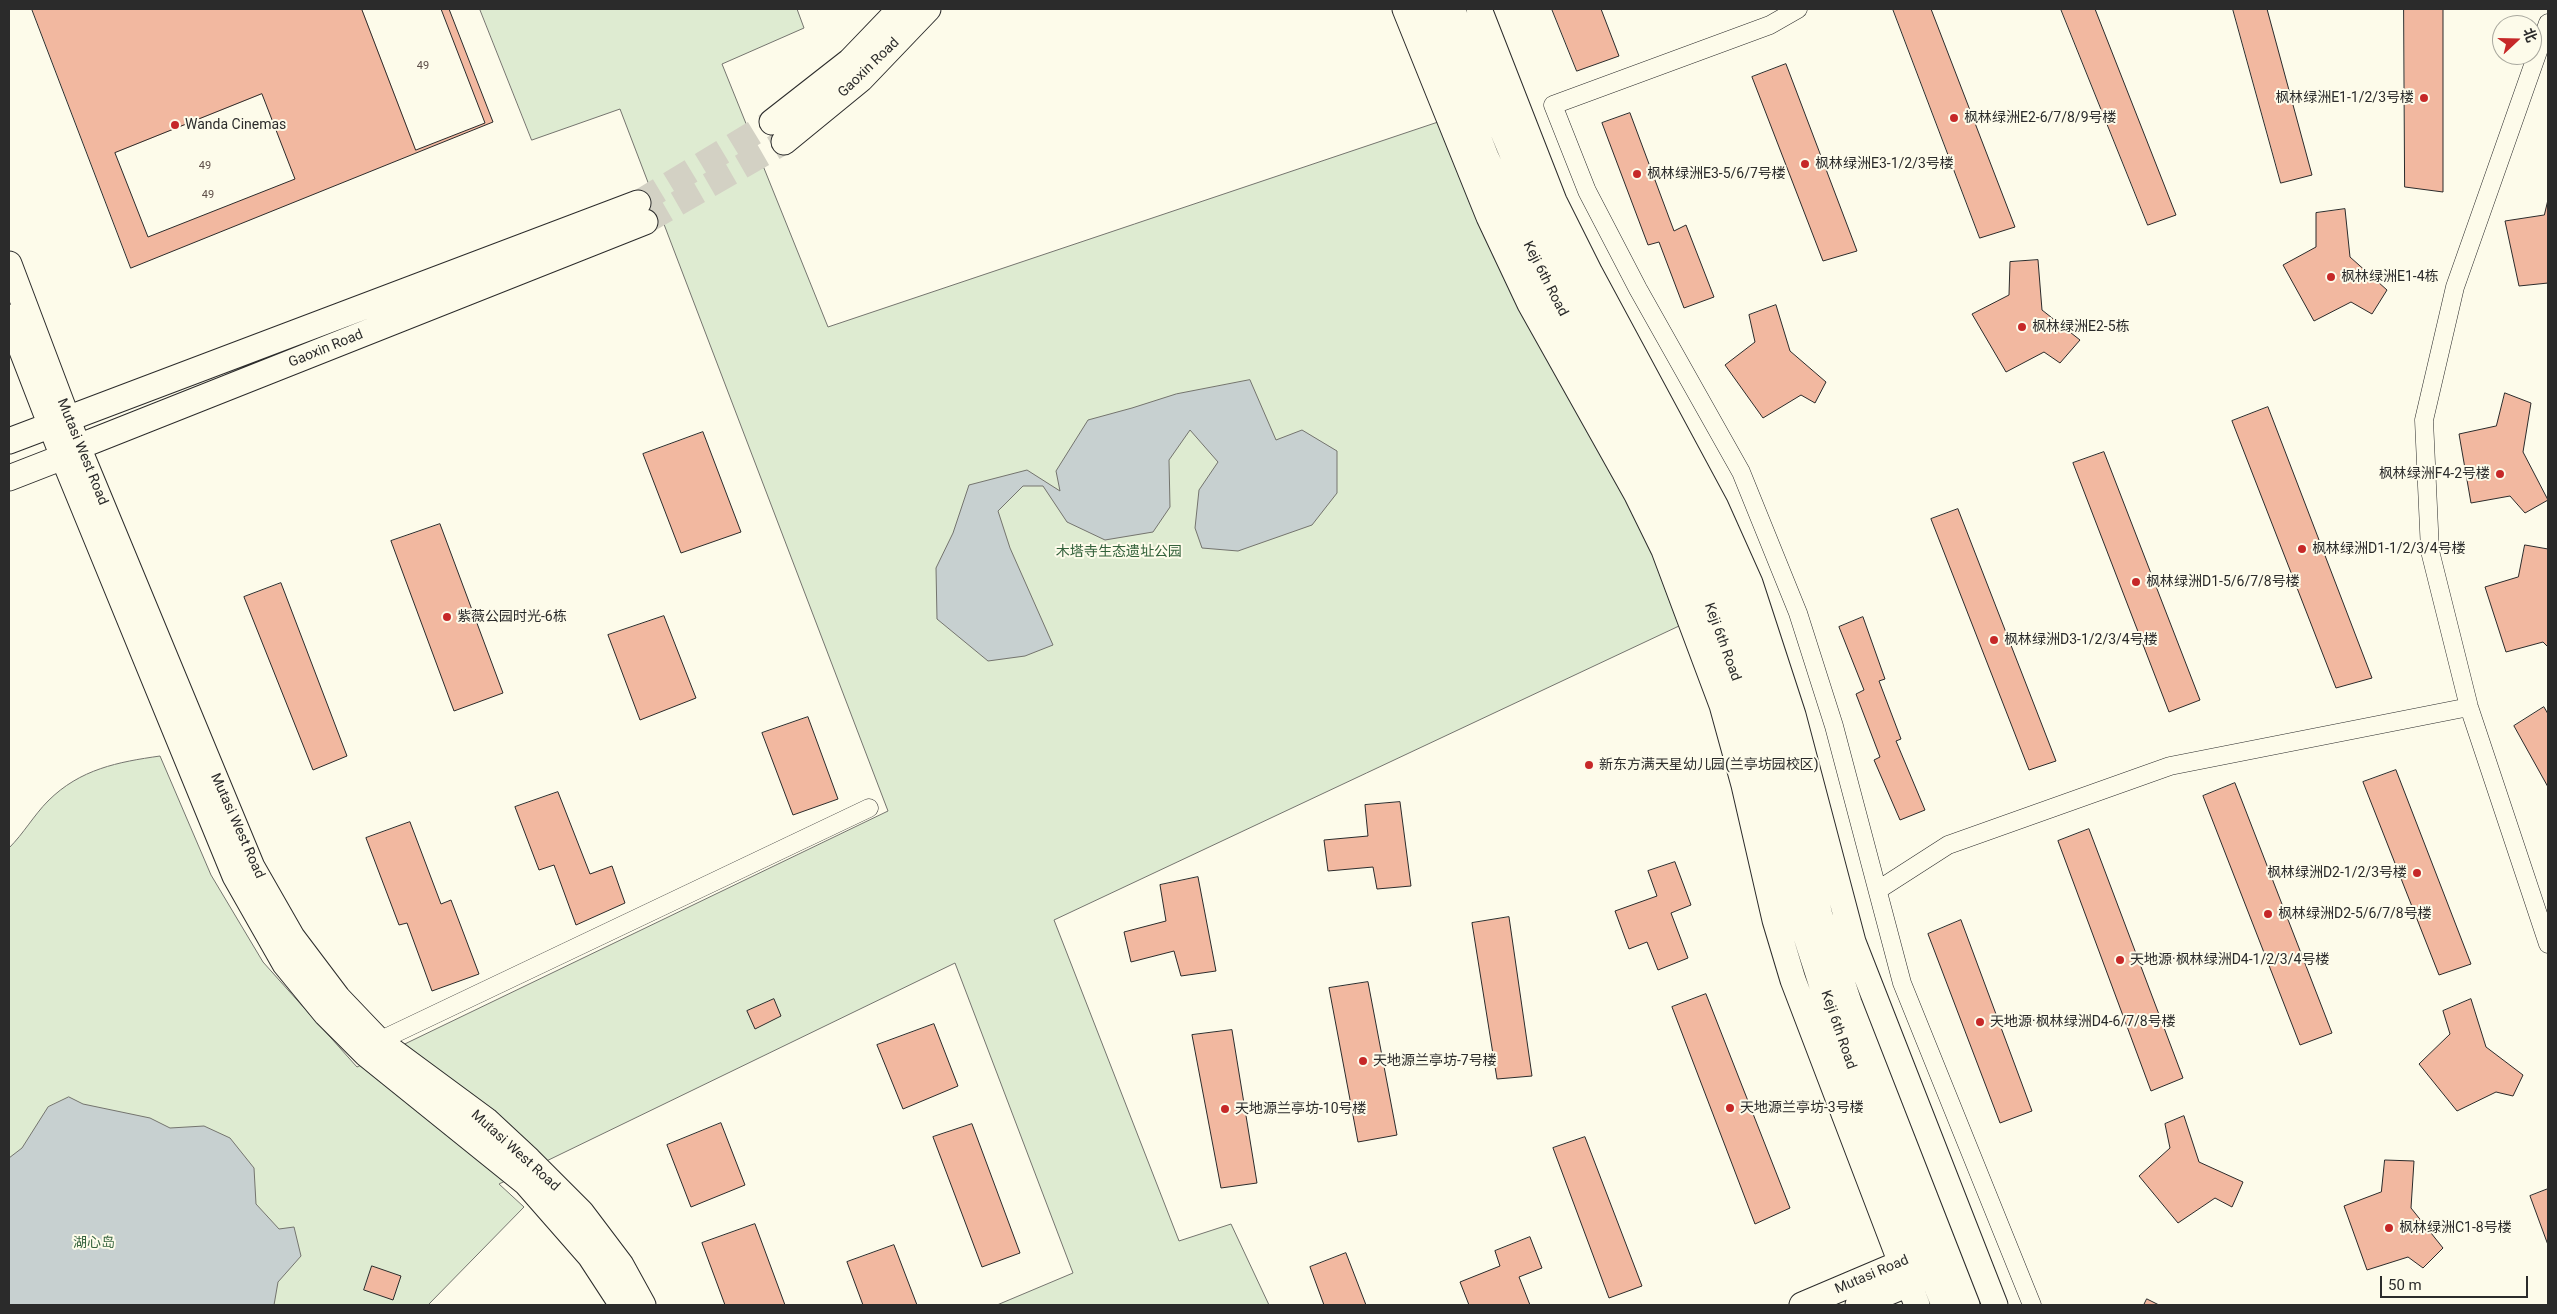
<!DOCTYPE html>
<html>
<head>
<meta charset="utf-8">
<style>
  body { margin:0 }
  #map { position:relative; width:2557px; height:1314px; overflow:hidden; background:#fdfbea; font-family:Roboto,"Noto Sans SC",sans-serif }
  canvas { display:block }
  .frame { position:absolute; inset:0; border:10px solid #2b2b2b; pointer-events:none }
  .north { position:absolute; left:2492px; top:15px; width:50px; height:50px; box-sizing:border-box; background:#fdfbea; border:1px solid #a9a89e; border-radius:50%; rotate:69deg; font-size:14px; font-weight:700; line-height:20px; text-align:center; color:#2b2b2b }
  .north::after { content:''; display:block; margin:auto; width:18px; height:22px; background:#c62828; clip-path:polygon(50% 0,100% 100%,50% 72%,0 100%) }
  .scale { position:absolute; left:2380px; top:1276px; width:148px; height:22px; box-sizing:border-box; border:2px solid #2b2b2b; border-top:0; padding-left:6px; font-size:15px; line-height:18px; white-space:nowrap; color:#2b2b2b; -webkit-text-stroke:4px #fdfbea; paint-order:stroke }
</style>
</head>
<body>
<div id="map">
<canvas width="2557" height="1314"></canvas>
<div class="frame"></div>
<div class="north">北</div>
<div class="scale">50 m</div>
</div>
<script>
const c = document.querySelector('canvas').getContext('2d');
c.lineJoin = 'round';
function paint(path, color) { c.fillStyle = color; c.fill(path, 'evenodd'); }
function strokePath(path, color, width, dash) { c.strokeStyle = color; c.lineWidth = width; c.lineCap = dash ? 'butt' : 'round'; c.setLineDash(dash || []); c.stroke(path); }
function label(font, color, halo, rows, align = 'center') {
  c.font = font + ' Roboto,"Noto Sans SC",sans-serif'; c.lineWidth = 4; c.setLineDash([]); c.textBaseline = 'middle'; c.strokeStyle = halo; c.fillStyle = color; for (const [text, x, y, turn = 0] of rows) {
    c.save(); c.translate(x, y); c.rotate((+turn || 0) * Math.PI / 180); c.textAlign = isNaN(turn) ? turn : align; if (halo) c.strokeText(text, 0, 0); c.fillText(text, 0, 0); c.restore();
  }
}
const green = new Path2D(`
  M 480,9 L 797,9 L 804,28 L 722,64 L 828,327 L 1441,121 L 1643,529 L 1679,626 L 1054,920 L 1179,1241 L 1231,1224 L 1269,1305 L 997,1305 L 1073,1273 L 955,963 L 499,1184 L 524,1207 L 428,1305 L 9,1305 L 9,848 C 24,833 34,815 48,801 C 80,769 118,762 160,756 L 211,875 L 263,962 L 357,1067 L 888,811 L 620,109 L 532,140 Z`);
const water = new Path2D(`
  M 1250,380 L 1276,440 L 1302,430 L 1337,451 L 1337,493 L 1312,525 L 1238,551 L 1202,548 L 1195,528 L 1199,490 L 1218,462 L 1190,430 L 1169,460 L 1170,507 L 1153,532 L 1105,540 L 1067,522 L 1043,486 L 1023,486 L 998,511 L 1010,548 L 1053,645 L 1025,656 L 988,661 L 937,619 L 936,568 L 953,533 L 969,485 L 1027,470 L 1060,491 L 1056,471 L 1088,420 L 1132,408 L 1176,394 Z
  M 69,1097 L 83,1104 L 150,1118 L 170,1128 L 204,1126 L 230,1138 L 254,1168 L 256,1204 L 279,1229 L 294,1227 L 301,1256 L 278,1282 L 274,1305 L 9,1305 L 9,1158 L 22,1148 L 48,1107 Z`);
const building = new Path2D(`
  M 32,9 L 449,9 L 493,122 L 131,268 Z
  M 362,9 L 441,9 L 485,123 L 416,150 Z
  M 1552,9 L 1601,9 L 1619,56 L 1577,71 Z
  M 1893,9 L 1931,9 L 2015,227 L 1980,238 Z
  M 2061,9 L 2095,9 L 2176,215 L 2148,225 Z
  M 2233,9 L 2267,9 L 2312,175 L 2281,183 Z
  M 2404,9 L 2443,9 L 2443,192 L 2405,187 Z
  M 1786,64 L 1857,251 L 1823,261 L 1752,77 Z
  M 262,94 L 295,179 L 148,237 L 115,153 Z
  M 1630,113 L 1674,231 L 1686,225 L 1714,297 L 1684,308 L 1659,242 L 1648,245 L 1602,123 Z
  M 2548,200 L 2548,283 L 2519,286 L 2505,221 L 2544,215 Z
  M 2345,209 L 2350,257 L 2387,290 L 2372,314 L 2351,302 L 2314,321 L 2283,265 L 2316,247 L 2316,213 Z
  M 2038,260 L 2042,310 L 2080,340 L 2060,363 L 2044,352 L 2006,372 L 1972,314 L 2009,295 L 2010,262 Z
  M 1776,305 L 1790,351 L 1826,382 L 1815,403 L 1801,395 L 1763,418 L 1725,365 L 1755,342 L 1749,315 Z
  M 2505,393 L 2531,403 L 2523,452 L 2548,500 L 2525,513 L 2510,496 L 2471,503 L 2459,434 L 2496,426 Z
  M 2268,407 L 2372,678 L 2336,688 L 2232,421 Z
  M 703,432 L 741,532 L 681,553 L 643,454 Z
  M 2104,452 L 2200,700 L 2169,712 L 2073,463 Z
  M 1958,509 L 2056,761 L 2029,770 L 1931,519 Z
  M 440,524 L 503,693 L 454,711 L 391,541 Z
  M 2525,545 L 2548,549 L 2548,647 L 2543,642 L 2506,652 L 2485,587 L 2518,577 Z
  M 281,583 L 347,756 L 313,770 L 244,597 Z
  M 664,616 L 696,698 L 640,720 L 608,635 Z
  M 1863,617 L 1885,679 L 1879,681 L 1901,739 L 1896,741 L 1925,810 L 1900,820 L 1874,760 L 1880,757 L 1856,694 L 1864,690 L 1839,627 Z
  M 2544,707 L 2548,714 L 2548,787 L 2514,726 Z
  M 808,717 L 838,799 L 793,815 L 762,733 Z
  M 2396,770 L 2471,964 L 2439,975 L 2363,782 Z
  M 2235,783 L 2332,1033 L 2300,1045 L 2203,796 Z
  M 558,792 L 590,874 L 612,866 L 625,903 L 576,925 L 554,865 L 539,870 L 515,807 Z
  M 1400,802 L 1411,886 L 1377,889 L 1373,867 L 1328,871 L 1324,840 L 1368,836 L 1365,805 Z
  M 410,822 L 441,904 L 451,900 L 479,974 L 432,991 L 407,923 L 399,925 L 366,838 Z
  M 2089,829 L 2183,1078 L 2151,1091 L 2058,841 Z
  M 1675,862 L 1691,905 L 1671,913 L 1688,958 L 1658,970 L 1647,942 L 1629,949 L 1615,911 L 1657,896 L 1648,871 Z
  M 1198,877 L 1216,971 L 1181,976 L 1174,951 L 1131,962 L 1124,932 L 1166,921 L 1160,885 Z
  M 1509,917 L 1532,1076 L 1497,1079 L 1472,923 Z
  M 1961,920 L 2032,1111 L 2000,1123 L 1928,934 Z
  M 1368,982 L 1397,1135 L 1358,1142 L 1329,988 Z
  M 1706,994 L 1790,1208 L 1755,1224 L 1672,1007 Z
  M 774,999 L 781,1016 L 755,1029 L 747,1011 Z
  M 2471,999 L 2486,1047 L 2523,1075 L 2513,1096 L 2496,1092 L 2457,1111 L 2419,1064 L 2450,1034 L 2443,1011 Z
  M 934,1024 L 958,1086 L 903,1109 L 877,1045 Z
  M 1232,1030 L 1257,1183 L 1221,1188 L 1192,1035 Z
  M 2184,1116 L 2199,1162 L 2243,1182 L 2232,1207 L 2215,1198 L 2178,1223 L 2139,1176 L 2170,1148 L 2165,1124 Z
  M 721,1123 L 745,1185 L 691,1207 L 667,1145 Z
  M 972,1124 L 1020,1253 L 982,1267 L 933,1137 Z
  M 1585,1137 L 1642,1286 L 1609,1298 L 1553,1148 Z
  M 2385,1160 L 2414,1161 L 2411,1208 L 2443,1248 L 2423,1268 L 2408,1257 L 2367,1270 L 2344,1206 L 2381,1192 Z
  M 2548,1189 L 2548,1245 L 2530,1196 Z
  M 755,1224 L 785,1305 L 725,1305 L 702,1243 Z
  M 1530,1237 L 1542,1268 L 1519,1277 L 1530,1305 L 1469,1305 L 1460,1282 L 1500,1266 L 1495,1251 Z
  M 894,1245 L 917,1305 L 863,1305 L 847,1262 Z
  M 1346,1253 L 1366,1305 L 1324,1305 L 1310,1267 Z
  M 372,1266 L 401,1276 L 393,1300 L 364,1290 Z
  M 2147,1299 L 2159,1305 L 2144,1305 Z`);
const secondaryTunnel = new Path2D(`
  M 638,203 L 772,122
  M 645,222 L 784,142`);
const street = new Path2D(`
  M 1798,9 L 1770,25 L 1553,105 L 1587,191 L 1638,289 L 1741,472 L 1798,613 L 1834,726 L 1902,983 L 2032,1305
  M 2548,23 L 2455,287 L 2424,420 L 2430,551 L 2469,707 L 2548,944
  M 1878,890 L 1948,845 L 2170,766 L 2469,707
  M 372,1048 L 379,1041 L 869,808`);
const secondary = new Path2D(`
  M 1405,9 L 1489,217 L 1530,304 L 1637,495 L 1664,550 L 1722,705 L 1744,785 L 1775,920 L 1793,980 L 1917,1305
  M 1428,9 L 1486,157 L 1542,278 L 1676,522 L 1728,652 L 1764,768 L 1801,921 L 1821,983 L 1858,1087 L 1944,1305
  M 1452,9 L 1552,250 L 1699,521 L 1747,642 L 1781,748 L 1820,916 L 1849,1003 L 1967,1305
  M 1479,9 L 1554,201 L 1590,273 L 1716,507 L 1750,583 L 1793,715 L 1853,942 L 1995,1305
  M 772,122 L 850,61 L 900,9
  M 784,142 L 861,79 L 928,9
  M 9,264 L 78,447 L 252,867 L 292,937 L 338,998 L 379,1041 L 486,1120 L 529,1160 L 581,1212 L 621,1265 L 643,1305
  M 9,317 L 63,457 L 235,876 L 285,964 L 326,1014 L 366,1054 L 526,1183 L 590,1256 L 622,1305
  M 9,441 L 638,203
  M 9,478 L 63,457 L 78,447 L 645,222
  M 1802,1305 L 1915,1257
  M 1858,1305 L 1923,1278`);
const markers = [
  [2424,98,5,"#c62828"],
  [1954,118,5,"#c62828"],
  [175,125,5,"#c62828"],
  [1805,164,5,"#c62828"],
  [1637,174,5,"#c62828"],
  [2331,277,5,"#c62828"],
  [2022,327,5,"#c62828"],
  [2500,474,5,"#c62828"],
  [2302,549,5,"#c62828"],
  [2136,582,5,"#c62828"],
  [447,617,5,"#c62828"],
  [1994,640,5,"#c62828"],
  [1589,765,5,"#c62828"],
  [2417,873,5,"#c62828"],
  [2268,914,5,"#c62828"],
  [2120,960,5,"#c62828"],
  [1980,1022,5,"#c62828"],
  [1363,1061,5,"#c62828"],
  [1730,1108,5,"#c62828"],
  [1225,1109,5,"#c62828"],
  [2389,1228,5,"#c62828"]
];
const numberNames = [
  ["49",423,66],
  ["49",205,166],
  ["49",208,195]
];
const streetNames = [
  ["Gaoxin Road",869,68,-44],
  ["Keji 6th Road",1545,279,63],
  ["Gaoxin Road",326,349,-22],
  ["Mutasi West Road",82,452,68],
  ["Keji 6th Road",1722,642,70],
  ["Mutasi West Road",237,826,66],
  ["Keji 6th Road",1838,1030,71],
  ["Mutasi West Road",515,1151,42],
  ["Mutasi Road",1872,1275,-23]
];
const poiNames = [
  ["枫林绿洲E1-1/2/3号楼",2414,98,"right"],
  ["枫林绿洲E2-6/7/8/9号楼",1964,118],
  ["Wanda Cinemas",185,125],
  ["枫林绿洲E3-1/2/3号楼",1815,164],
  ["枫林绿洲E3-5/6/7号楼",1647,174],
  ["枫林绿洲E1-4栋",2341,277],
  ["枫林绿洲E2-5栋",2032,327],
  ["枫林绿洲F4-2号楼",2490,474,"right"],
  ["枫林绿洲D1-1/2/3/4号楼",2312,549],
  ["枫林绿洲D1-5/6/7/8号楼",2146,582],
  ["紫薇公园时光-6栋",457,617],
  ["枫林绿洲D3-1/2/3/4号楼",2004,640],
  ["新东方满天星幼儿园(兰亭坊园校区)",1599,765],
  ["枫林绿洲D2-1/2/3号楼",2407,873,"right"],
  ["枫林绿洲D2-5/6/7/8号楼",2278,914],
  ["天地源·枫林绿洲D4-1/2/3/4号楼",2130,960],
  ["天地源·枫林绿洲D4-6/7/8号楼",1990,1022],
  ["天地源兰亭坊-7号楼",1373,1061],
  ["天地源兰亭坊-3号楼",1740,1108],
  ["天地源兰亭坊-10号楼",1235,1109],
  ["枫林绿洲C1-8号楼",2399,1228]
];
const parkNames = [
  ["木塔寺生态遗址公园",1119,552],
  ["湖心岛",94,1243]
];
paint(green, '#deebd1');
strokePath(green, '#74746e', 1);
paint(water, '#c7d0d0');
strokePath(water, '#74746e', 1);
paint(building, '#f2b8a0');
strokePath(building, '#2b2b2b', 1);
strokePath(secondaryTunnel, '#d3d1c4', 25, [25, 12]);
strokePath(street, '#2b2b2b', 19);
strokePath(secondary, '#2b2b2b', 27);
strokePath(street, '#fdfbea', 18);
strokePath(secondary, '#fdfbea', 25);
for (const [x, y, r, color] of markers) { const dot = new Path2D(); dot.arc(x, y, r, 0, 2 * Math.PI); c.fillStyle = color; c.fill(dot); strokePath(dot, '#fdfbea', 2); }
label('11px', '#5d4e48', null, numberNames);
label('14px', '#2b2b2b', '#fdfbea', streetNames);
label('14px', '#2b2b2b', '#fdfbea', poiNames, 'left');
label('14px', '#34623c', '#fdfbea', parkNames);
</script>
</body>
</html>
